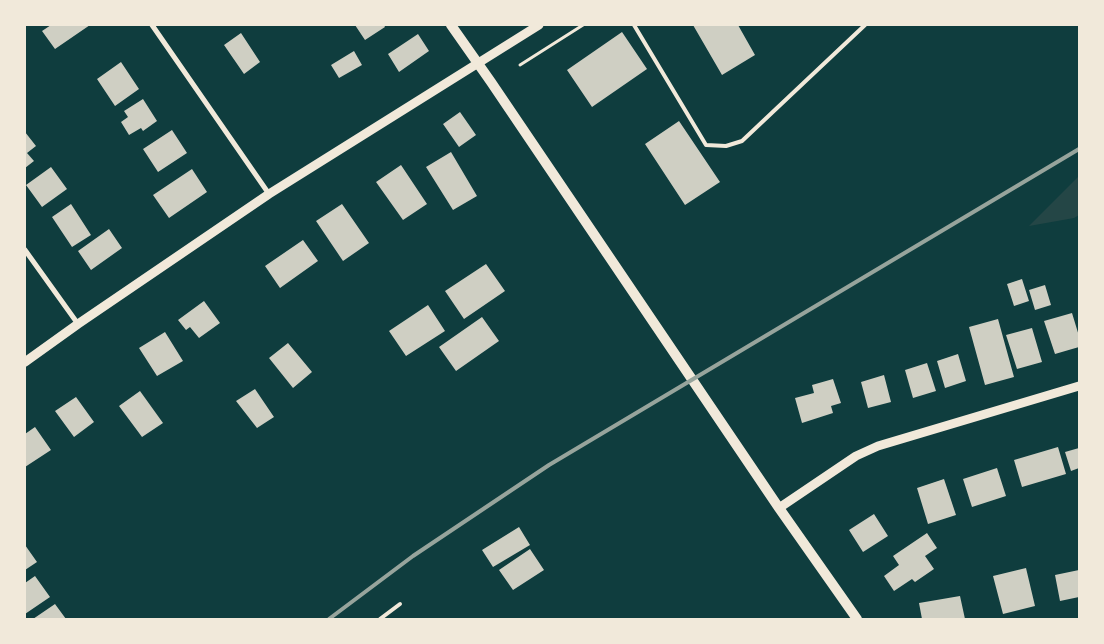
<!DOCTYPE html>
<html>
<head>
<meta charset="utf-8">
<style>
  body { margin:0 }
  #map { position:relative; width:1104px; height:644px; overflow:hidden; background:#0f3d3e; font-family:Mulish,sans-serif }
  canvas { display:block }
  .frame { position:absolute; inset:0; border:26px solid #f1e9da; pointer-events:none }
</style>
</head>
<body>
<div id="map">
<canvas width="1104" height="644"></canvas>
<div class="frame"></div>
</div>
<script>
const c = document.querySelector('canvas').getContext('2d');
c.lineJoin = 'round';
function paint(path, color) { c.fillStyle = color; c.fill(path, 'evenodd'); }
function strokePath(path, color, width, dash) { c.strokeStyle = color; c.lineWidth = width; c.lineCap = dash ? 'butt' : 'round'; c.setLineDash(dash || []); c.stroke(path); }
const green = new Path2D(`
  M 1079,176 L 1079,215 L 1074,218 L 1029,226 Z`);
const building = new Path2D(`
  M 51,25 L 90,25 L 55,49 L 42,31 Z
  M 355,25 L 384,25 L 385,27 L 365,40 Z
  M 693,25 L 738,25 L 755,55 L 722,75 Z
  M 622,32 L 647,69 L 592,107 L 567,70 Z
  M 241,33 L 260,62 L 244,74 L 224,45 Z
  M 418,34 L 429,51 L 399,72 L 388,54 Z
  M 354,51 L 362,65 L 339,78 L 331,65 Z
  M 121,62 L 139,89 L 115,106 L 97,79 Z
  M 143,99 L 157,121 L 143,131 L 141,128 L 129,135 L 121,122 L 128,117 L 124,111 Z
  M 460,112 L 476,135 L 459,147 L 443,124 Z
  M 679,121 L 720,182 L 685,205 L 645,144 Z
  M 172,130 L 187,153 L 158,172 L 143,149 Z
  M 25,132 L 36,146 L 27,153 L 34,161 L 25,168 Z
  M 451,152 L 477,196 L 453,210 L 426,167 Z
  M 401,165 L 427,204 L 403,220 L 376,182 Z
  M 51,167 L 67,189 L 42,207 L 26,185 Z
  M 192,169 L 207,192 L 169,218 L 153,195 Z
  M 71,204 L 91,235 L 72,247 L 52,217 Z
  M 342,204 L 369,243 L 343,261 L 316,221 Z
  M 109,229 L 122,248 L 91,270 L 78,251 Z
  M 303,240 L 318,261 L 280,288 L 265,266 Z
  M 486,264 L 505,291 L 464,319 L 445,291 Z
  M 1022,279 L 1029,301 L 1014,306 L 1007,284 Z
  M 1045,285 L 1051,305 L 1035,310 L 1029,290 Z
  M 204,301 L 220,323 L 199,338 L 190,327 L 186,330 L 178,320 Z
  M 428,305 L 445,331 L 406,356 L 389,331 Z
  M 1072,313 L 1079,336 L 1079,347 L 1055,354 L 1044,321 Z
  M 482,317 L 499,341 L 456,371 L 439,347 Z
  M 998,319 L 1014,377 L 985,385 L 969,327 Z
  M 1032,328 L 1042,362 L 1017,369 L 1006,335 Z
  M 165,332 L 183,361 L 157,376 L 139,348 Z
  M 288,343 L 312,372 L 293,388 L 269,358 Z
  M 958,354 L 966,381 L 945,388 L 937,361 Z
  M 927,363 L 936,391 L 913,398 L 905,370 Z
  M 884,375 L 891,402 L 868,408 L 861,382 Z
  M 833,379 L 841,403 L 831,406 L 833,413 L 802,423 L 795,398 L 814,393 L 812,385 Z
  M 255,389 L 274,417 L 257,428 L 236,401 Z
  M 140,391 L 163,423 L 142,437 L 119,406 Z
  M 76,397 L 94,422 L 74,437 L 55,411 Z
  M 35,427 L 51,450 L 25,467 L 25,434 Z
  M 1058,447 L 1066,474 L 1022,487 L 1014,460 Z
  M 1079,448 L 1079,468 L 1071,471 L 1065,452 Z
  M 997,468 L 1006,496 L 972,507 L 963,479 Z
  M 944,479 L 956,515 L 928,524 L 917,488 Z
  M 874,514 L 888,536 L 863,552 L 849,530 Z
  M 519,527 L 530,545 L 493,567 L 482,550 Z
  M 927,533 L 937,548 L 925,556 L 934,569 L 915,582 L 912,579 L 894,591 L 884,576 L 899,565 L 893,556 Z
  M 25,545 L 37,562 L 25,570 Z
  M 530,549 L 544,570 L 513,590 L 499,570 Z
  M 1026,568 L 1035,606 L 1003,614 L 993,576 Z
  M 1079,570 L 1079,597 L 1060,601 L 1055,575 Z
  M 35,576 L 50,597 L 25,614 L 25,583 Z
  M 960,596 L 965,619 L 922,619 L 919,603 Z
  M 55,604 L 66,619 L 33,619 Z`);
const path = new Path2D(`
  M 520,65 L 583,25`);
const service = new Path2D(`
  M 634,25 L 706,145 L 726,146 L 742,141 L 865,25
  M 380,619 L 400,604`);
const minor = new Path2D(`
  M 152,25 L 269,194
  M 25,250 L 78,324`);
const tertiary = new Path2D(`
  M 25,362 L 78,324 L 269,194 L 539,25
  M 779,508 L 856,456 L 878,446 L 1079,386`);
const secondary = new Path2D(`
  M 451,25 L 491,82 L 779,508 L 857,619`);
const rail = new Path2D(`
  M 329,619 L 413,556 L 549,465 L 1079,149`);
paint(green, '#244646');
paint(building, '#cfcfc3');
strokePath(path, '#f1e9da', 3);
strokePath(service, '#f1e9da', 4);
strokePath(minor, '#f1e9da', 5);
strokePath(tertiary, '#f1e9da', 9);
strokePath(secondary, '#f1e9da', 10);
strokePath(rail, '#97a49c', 4);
</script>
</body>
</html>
